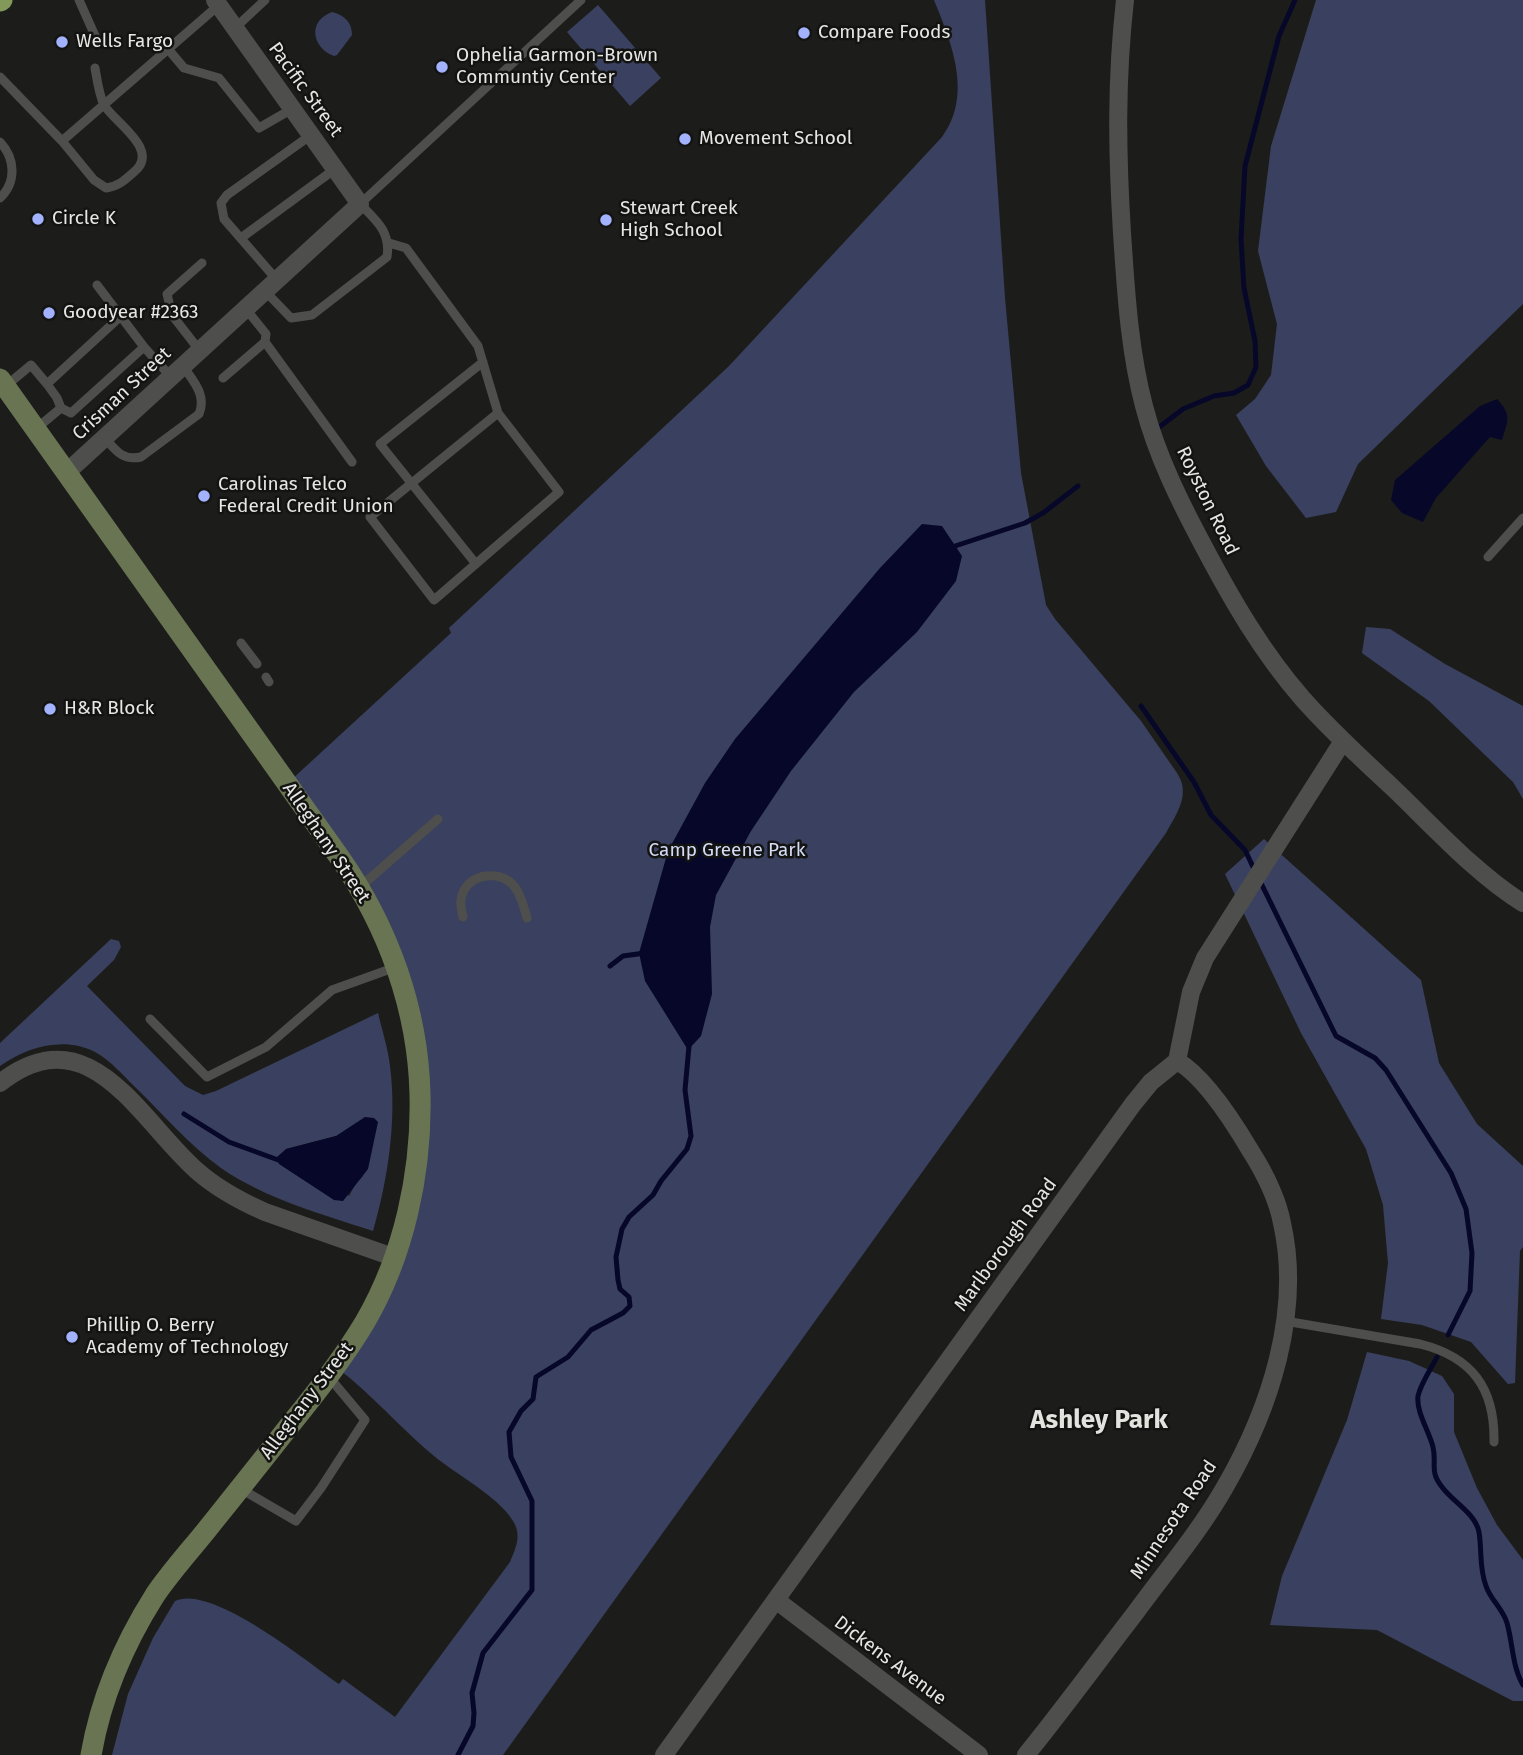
<!DOCTYPE html>
<html>
<head>
<meta charset="utf-8">
<style>
  body { margin:0 }
  canvas { display:block; background:#1c1d1a }
</style>
</head>
<body>
<canvas width="1523" height="1755"></canvas>
<script>
const c = document.querySelector('canvas').getContext('2d');
c.lineJoin = 'round';
function paint(path, color) { c.fillStyle = color; c.fill(path, 'evenodd'); }
function strokePath(path, color, width, dash) { c.strokeStyle = color; c.lineWidth = width; c.lineCap = dash ? 'butt' : 'round'; c.setLineDash(dash || []); c.stroke(path); }
function label(font, color, halo, rows, align = 'center') {
  c.font = font + ' "Fira Sans",sans-serif'; c.lineWidth = 5; c.setLineDash([]); c.textBaseline = 'middle'; c.strokeStyle = halo; c.fillStyle = color; for (const [text, x, y, turn = 0] of rows) {
    c.save(); c.translate(x, y); c.rotate((+turn || 0) * Math.PI / 180); c.textAlign = isNaN(turn) ? turn : align; if (halo) c.strokeText(text, 0, 0); c.fillText(text, 0, 0); c.restore();
  }
}
const green = new Path2D(`
  M 934,0 L 985,0 L 1005,298 L 1021,473 L 1046,605 L 1055,619 L 1141,721 L 1177,773 C 1191,794 1177,813 1166,833 L 503,1755 L 112,1755 L 128,1694 L 153,1638 L 175,1601 C 211,1583 309,1663 339,1684 L 343,1679 L 395,1717 L 510,1562 C 516,1548 522,1535 513,1521 C 499,1497 456,1474 434,1456 C 400,1428 372,1394 337,1368 L 412,1199 L 408,994 L 290,781 L 451,633 L 449,628 L 729,366 L 942,137 C 973,95 952,44 934,0 Z
  M 1316,0 L 1523,0 L 1523,304 L 1358,464 L 1336,512 L 1306,518 L 1266,466 L 1236,415 L 1255,399 L 1271,375 L 1277,324 L 1258,251 L 1271,146 Z
  M 598,5 L 661,78 L 630,106 L 567,32 Z
  M 332,12 C 344,15 352,22 352,35 L 337,55 L 334,56 C 312,48 307,21 332,12 Z
  M 1366,627 L 1390,629 L 1445,664 L 1523,706 L 1523,799 L 1513,782 L 1429,701 L 1362,653 Z
  M 1264,839 L 1421,980 L 1439,1063 L 1477,1124 L 1523,1166 L 1523,1247 L 1520,1251 L 1515,1383 L 1508,1384 L 1471,1342 L 1422,1325 L 1381,1319 L 1388,1263 L 1383,1205 L 1366,1149 L 1301,1033 L 1225,874 Z
  M 111,939 L 119,941 L 121,947 L 114,960 L 87,986 L 185,1086 L 203,1095 L 216,1091 L 378,1013 C 382,1030 388,1048 390,1066 C 397,1120 388,1179 373,1231 C 321,1214 266,1199 221,1168 C 189,1145 163,1114 135,1087 C 123,1075 111,1061 95,1052 C 64,1036 27,1047 0,1066 L 0,1043 ZM 336,1136 L 363,1176 L 356,1183 L 349,1196 L 286,1149 Z
  M 1367,1352 L 1409,1361 L 1442,1376 L 1454,1394 L 1454,1432 L 1477,1488 L 1497,1525 L 1523,1560 L 1523,1701 L 1513,1701 L 1377,1630 L 1270,1625 L 1282,1576 L 1347,1420 Z`);
const water = new Path2D(`
  M 1497,399 C 1512,415 1508,421 1502,440 L 1490,437 L 1436,498 L 1423,522 L 1402,513 L 1391,500 L 1395,480 L 1480,406 Z
  M 922,524 L 942,526 L 962,556 L 956,581 L 917,632 L 854,692 L 791,771 L 751,831 L 716,895 L 710,927 L 712,994 L 701,1036 L 688,1050 L 645,981 L 639,953 L 668,851 L 705,783 L 735,739 L 880,568 Z
  M 365,1117 L 374,1118 L 378,1122 L 368,1169 L 343,1201 L 334,1200 L 279,1164 L 277,1157 L 286,1149 L 336,1136 Z`);
const stream = new Path2D(`
  M 1158,428 L 1183,409 L 1214,396 L 1234,393 L 1248,385 L 1256,367 L 1255,341 L 1244,288 L 1241,239 L 1245,166 L 1279,36 L 1295,0
  M 949,548 L 1025,523 L 1043,513 L 1078,486
  M 1141,706 L 1194,782 L 1211,815 L 1245,850 L 1254,869
  M 1260,881 L 1336,1036 L 1375,1058 L 1386,1070 L 1451,1173 L 1466,1209 L 1472,1253 L 1470,1291 L 1448,1335
  M 610,966 L 623,956 L 645,953
  M 184,1114 L 229,1142 L 281,1161
  M 1437,1357 C 1431,1369 1421,1383 1418,1396 C 1416,1412 1429,1431 1433,1447 C 1437,1464 1429,1471 1442,1487 C 1453,1502 1475,1513 1479,1532 C 1482,1550 1479,1568 1486,1586 C 1490,1599 1503,1609 1507,1623 C 1513,1644 1512,1666 1523,1685
  M 458,1755 L 473,1726 L 474,1713 L 472,1693 L 483,1653 L 532,1590 L 532,1501 L 511,1457 L 509,1432 L 521,1411 L 533,1399 L 536,1377 L 568,1357 L 591,1330 L 623,1313 L 630,1306 L 629,1297 L 620,1289 L 618,1280 L 616,1257 L 622,1229 L 629,1217 L 653,1195 L 661,1181 L 687,1149 L 691,1136 L 685,1090 L 689,1046`);
const lane = new Path2D(`
  M 79,0 L 96,38
  M 235,28 L 265,0
  M 168,49 L 184,68 L 219,78 L 259,128 L 292,109
  M 0,77 L 62,141 L 94,180 L 106,188 C 119,186 125,180 134,172 C 161,150 115,123 104,105 C 99,95 97,79 95,68
  M 62,141 L 219,5
  M 0,142 C 15,158 17,182 0,198
  M 241,238 L 335,169
  M 389,243 L 406,248 L 478,346 L 498,413 L 559,492 L 434,600 L 370,517 L 498,413
  M 277,280 L 224,219 L 221,203 L 227,195 L 311,135
  M 97,285 L 144,347 L 171,377
  M 265,291 L 291,318 L 312,315 L 387,257 C 391,232 376,220 360,204 L 581,0
  M 121,316 L 47,384 L 57,398 L 61,408 L 71,413 L 144,347
  M 265,342 L 352,462
  M 200,351 L 172,315 L 167,294 L 202,263
  M 223,378 L 265,342 L 266,334 L 246,309
  M 7,385 L 31,365 L 47,384
  M 37,428 L 61,408
  M 105,438 C 116,451 123,461 141,457 L 199,414 C 207,395 193,381 183,366
  M 1488,557 L 1523,518
  M 476,564 L 380,444 L 483,362
  M 241,643 L 257,664
  M 266,677 L 269,682
  M 360,887 L 438,819
  M 463,917 C 462,912 460,905 461,900 C 464,874 499,868 514,886 C 521,894 524,908 527,918
  M 150,1019 L 207,1077 L 266,1047 L 332,990 L 396,967
  M 1285,1321 L 1420,1344 C 1472,1357 1495,1388 1494,1442
  M 241,1489 L 296,1521 L 321,1488 L 365,1420 L 329,1377`);
const street = new Path2D(`
  M 1125,0 C 1116,80 1117,152 1122,233 C 1126,291 1129,349 1144,406 C 1157,456 1180,502 1204,547 C 1232,600 1262,652 1302,698 C 1330,730 1361,758 1392,787 C 1432,825 1477,875 1523,903
  M 66,473 L 360,204 L 215,0
  M 0,1083 C 89,1013 138,1118 196,1170 C 216,1188 240,1201 265,1212 L 393,1257
  M 776,1600 L 979,1755
  M 664,1755 L 1133,1104 L 1151,1082 L 1177,1061 L 1191,992 L 1205,958 L 1343,741
  M 1026,1755 C 1064,1708 1099,1660 1136,1612 C 1166,1571 1200,1531 1225,1487 C 1270,1409 1302,1312 1282,1223 C 1277,1197 1264,1172 1250,1150 C 1234,1123 1204,1076 1177,1061`);
const secondary = new Path2D(`
  M 0,379 L 340,858 C 388,927 418,1009 420,1094 C 422,1172 404,1255 365,1322 C 343,1359 317,1392 290,1425 C 262,1461 233,1497 205,1532 C 188,1553 170,1573 155,1595 C 124,1644 101,1697 91,1755`);
const primary = new Path2D(`
  M 0,1 L 2,0`);
const markers = [
  [804,33,7,"#a3b2fd"],
  [62,42,7,"#a3b2fd"],
  [442,67,7,"#a3b2fd"],
  [685,139,7,"#a3b2fd"],
  [38,219,7,"#a3b2fd"],
  [606,220,7,"#a3b2fd"],
  [49,313,7,"#a3b2fd"],
  [204,496,7,"#a3b2fd"],
  [50,709,7,"#a3b2fd"],
  [72,1337,7,"#a3b2fd"]
];
const poiNames = [
  ["Compare Foods",818,33],
  ["Wells Fargo",76,42],
  ["Ophelia Garmon-Brown",456,56],
  ["Communtiy Center",456,78],
  ["Movement School",699,139],
  ["Stewart Creek",620,209],
  ["High School",620,231],
  ["Circle K",52,219],
  ["Goodyear #2363",63,313],
  ["Carolinas Telco",218,485],
  ["Federal Credit Union",218,507],
  ["H&R Block",64,709],
  ["Phillip O. Berry",86,1326],
  ["Academy of Technology",86,1348]
];
const streetNames = [
  ["Pacific Street",305,90,54],
  ["Crisman Street",122,394,-43],
  ["Royston Road",1207,501,64],
  ["Alleghany Street",326,843,56],
  ["Marlborough Road",1006,1245,-54],
  ["Alleghany Street",307,1401,-53],
  ["Minnesota Road",1174,1520,-56],
  ["Dickens Avenue",890,1661,37]
];
const parkNames = [
  ["Camp Greene Park",727,851]
];
const districtNames = [
  ["Ashley Park",1099,1421]
];
paint(green, '#3a405f');
paint(water, '#070729');
strokePath(stream, '#070729', 5);
strokePath(lane, '#4e4f4c', 9);
strokePath(street, '#4e4f4c', 18);
strokePath(secondary, '#697452', 21);
strokePath(primary, '#839959', 21);
for (const [x, y, r, color] of markers) { const dot = new Path2D(); dot.arc(x, y, r, 0, 2 * Math.PI); c.fillStyle = color; c.fill(dot); strokePath(dot, '#131411', 2.5); }
label('19px', '#e6e7e5', '#131411', poiNames, 'left');
label('19px', '#e6e7e5', '#131411', streetNames);
label('19px', '#d4dbf7', '#131411', parkNames);
label('bold 26px', '#e2e3df', '#131411', districtNames);
</script>
</body>
</html>
